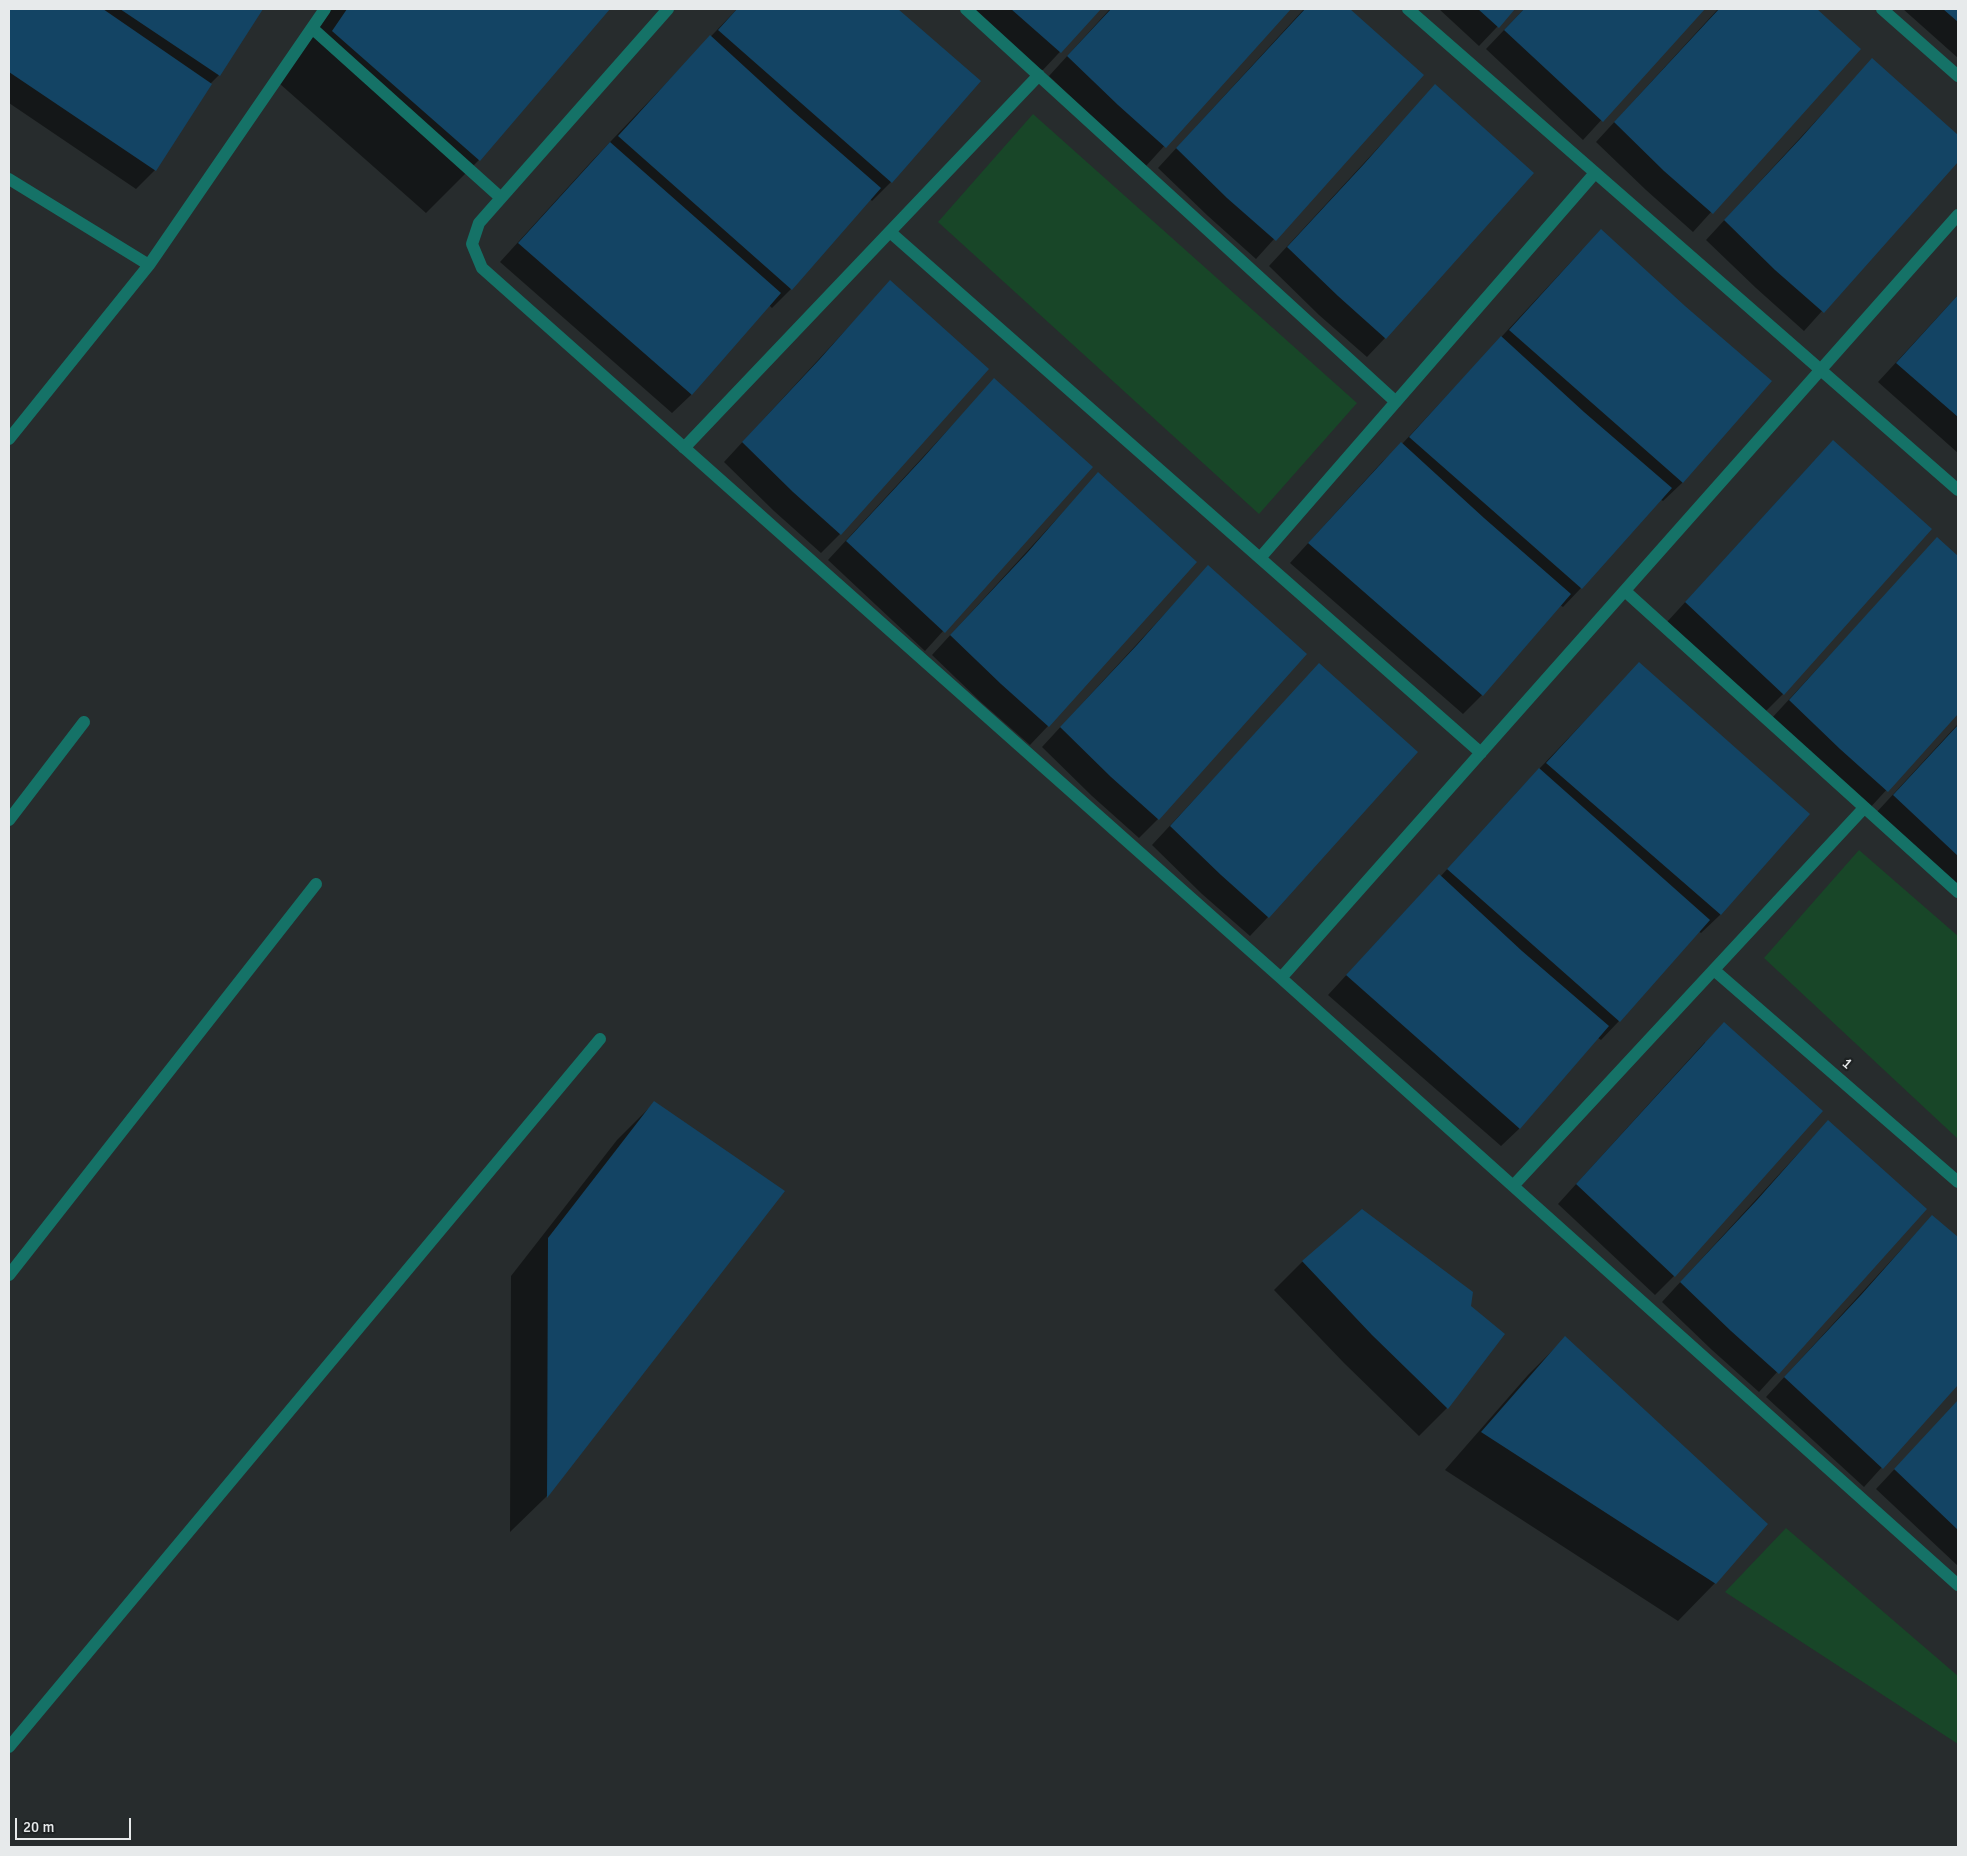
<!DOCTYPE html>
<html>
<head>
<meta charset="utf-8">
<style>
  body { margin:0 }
  #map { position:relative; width:1967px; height:1856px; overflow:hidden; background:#272c2d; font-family:Signika,sans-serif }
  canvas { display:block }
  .frame { position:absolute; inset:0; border:10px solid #e7eaeb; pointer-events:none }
  .scale { position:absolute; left:15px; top:1818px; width:116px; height:22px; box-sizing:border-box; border:2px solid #e7eaeb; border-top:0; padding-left:6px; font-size:15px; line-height:18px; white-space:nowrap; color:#e7eaeb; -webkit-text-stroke:4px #1e2223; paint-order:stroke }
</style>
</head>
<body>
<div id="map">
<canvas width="1967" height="1856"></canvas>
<div class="frame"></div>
<div class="scale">20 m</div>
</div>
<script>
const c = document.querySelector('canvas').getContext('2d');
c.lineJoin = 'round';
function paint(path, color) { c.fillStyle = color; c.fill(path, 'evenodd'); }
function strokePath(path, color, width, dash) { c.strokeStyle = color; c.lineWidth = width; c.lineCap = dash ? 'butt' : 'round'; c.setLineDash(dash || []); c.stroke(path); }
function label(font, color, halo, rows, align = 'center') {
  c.font = font + ' Signika,sans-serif'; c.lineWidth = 4.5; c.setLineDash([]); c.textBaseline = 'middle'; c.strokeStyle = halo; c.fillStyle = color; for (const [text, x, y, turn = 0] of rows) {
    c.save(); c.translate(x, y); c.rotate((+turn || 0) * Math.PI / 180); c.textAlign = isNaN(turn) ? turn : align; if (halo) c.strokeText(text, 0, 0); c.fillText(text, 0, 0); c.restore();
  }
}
const green = new Path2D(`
  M 1033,114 L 1357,403 L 1259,514 L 938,222 Z
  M 1859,850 L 1958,936 L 1958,1139 L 1764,958 Z
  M 1786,1528 L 1958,1676 L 1958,1744 L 1725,1592 Z`);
const shadow = new Path2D(`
  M 9,9 L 261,9 L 219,75 L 210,84 L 155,170 L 136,189 L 9,103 Z
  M 332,9 L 608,9 L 479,160 L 426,213 L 280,84 Z
  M 737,9 L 896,9 L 980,81 L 891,182 L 872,201 L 870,199 L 791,289 L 772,308 L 769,305 L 691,395 L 672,413 L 500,262 L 591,162 Z
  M 974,9 L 1100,9 L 1042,71 Z
  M 1110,9 L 1289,9 L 1146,166 L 1099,124 L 1049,76 Z
  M 1304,9 L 1348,9 L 1422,75 L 1256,259 L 1208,216 L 1158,168 Z
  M 1439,9 L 1514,9 L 1479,46 Z
  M 1524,9 L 1703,9 L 1583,140 L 1486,49 Z
  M 1718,9 L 1815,9 L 1859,49 L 1693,232 L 1646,190 L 1596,142 Z
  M 1903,9 L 1958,9 L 1958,58 Z
  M 1872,60 L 1958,137 L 1958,160 L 1804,331 L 1756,288 L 1706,240 Z
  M 1435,86 L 1385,338 L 1367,357 L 1319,315 L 1269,266 Z
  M 1582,250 L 1770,381 L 1682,483 L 1663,501 L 1660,499 L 1581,588 L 1563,607 L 1560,605 L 1482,695 L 1463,714 L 1290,563 L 1382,462 L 1402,444 Z
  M 890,282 L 840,534 L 821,553 L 774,511 L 724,462 Z
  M 1958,295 L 1958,453 L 1878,382 Z
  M 994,380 L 1091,467 L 925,651 L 828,560 Z
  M 1815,460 L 1783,694 L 1764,713 L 1667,622 Z
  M 1098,474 L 1048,726 L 1030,745 L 982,703 L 932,655 Z
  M 1937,539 L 1958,558 L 1958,712 L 1868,810 L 1771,719 Z
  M 1208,567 L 1158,819 L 1139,838 L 1092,796 L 1042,747 Z
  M 1639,664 L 1808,814 L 1720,915 L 1701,933 L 1698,931 L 1619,1021 L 1601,1040 L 1598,1038 L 1520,1128 L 1501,1146 L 1328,995 L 1420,895 L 1440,877 L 1520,789 Z
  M 1319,665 L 1268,917 L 1250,936 L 1202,894 L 1152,845 Z
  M 1958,724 L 1958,892 L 1875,814 Z
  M 1705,1042 L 1674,1276 L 1655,1295 L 1558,1204 Z
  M 654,1103 L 783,1192 L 546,1497 L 510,1532 L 511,1276 L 617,1140 Z
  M 1828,1121 L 1925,1209 L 1759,1392 L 1712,1350 L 1662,1302 Z
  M 1362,1210 L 1470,1307 L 1504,1334 L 1447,1408 L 1419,1436 L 1344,1363 L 1274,1290 L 1302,1262 Z
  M 1932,1216 L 1958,1239 L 1958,1383 L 1864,1487 L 1766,1397 Z
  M 1565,1338 L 1766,1524 L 1715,1583 L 1678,1621 L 1445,1470 L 1528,1375 Z
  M 1958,1401 L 1958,1566 L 1876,1489 Z`);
const building = new Path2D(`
  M 9,9 L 103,9 L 212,84 L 156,171 L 9,72 Z
  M 120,9 L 263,9 L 220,76 Z
  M 347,9 L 610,9 L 480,161 L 332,31 Z
  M 737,9 L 898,9 L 981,81 L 892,183 L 718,30 Z
  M 1011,9 L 1101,9 L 1061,53 Z
  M 1111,9 L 1291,9 L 1166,148 L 1118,105 L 1067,56 Z
  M 1305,9 L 1350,9 L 1424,75 L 1276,241 L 1227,198 L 1176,148 Z
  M 1478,9 L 1515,9 L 1499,28 Z
  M 1524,9 L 1705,9 L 1603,122 L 1504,30 Z
  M 1719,9 L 1817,9 L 1861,49 L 1713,214 L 1664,171 L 1614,122 Z
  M 1943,9 L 1958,9 L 1958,22 Z
  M 710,35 L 794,112 L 881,188 L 792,290 L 618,136 Z
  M 1872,58 L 1958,135 L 1958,162 L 1824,313 L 1775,270 L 1724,220 L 1801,138 Z
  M 1435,84 L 1534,173 L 1386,339 L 1338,296 L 1287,247 L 1364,164 Z
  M 610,142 L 781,293 L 692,395 L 518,243 Z
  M 1601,229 L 1685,306 L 1772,381 L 1683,483 L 1509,330 Z
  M 890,280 L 989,369 L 841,535 L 793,492 L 742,442 L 819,360 Z
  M 1958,295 L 1958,417 L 1896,363 Z
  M 1501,336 L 1584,412 L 1672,488 L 1582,589 L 1409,437 Z
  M 994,378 L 1093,467 L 945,633 L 846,541 L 923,458 Z
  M 1833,440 L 1932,529 L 1784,695 L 1685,602 Z
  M 1401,442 L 1484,518 L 1571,594 L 1483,696 L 1308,543 Z
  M 1098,472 L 1197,562 L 1049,727 L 1001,684 L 950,635 L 1027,553 Z
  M 1937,537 L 1958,556 L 1958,714 L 1888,792 L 1840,749 L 1789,700 Z
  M 1208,565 L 1307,654 L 1159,820 L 1111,777 L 1060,727 L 1137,645 Z
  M 1639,662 L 1810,814 L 1721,915 L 1546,763 Z
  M 1319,663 L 1418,752 L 1269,918 L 1221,875 L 1170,826 Z
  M 1958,725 L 1958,856 L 1893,795 Z
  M 1539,768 L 1710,920 L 1620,1022 L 1447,869 Z
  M 1439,874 L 1522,951 L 1609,1026 L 1520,1129 L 1346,975 Z
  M 1724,1022 L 1823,1111 L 1675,1277 L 1576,1184 Z
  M 654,1101 L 785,1191 L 547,1498 L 548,1238 Z
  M 1828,1120 L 1927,1209 L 1779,1374 L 1731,1331 L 1680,1282 L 1757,1200 Z
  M 1362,1209 L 1473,1292 L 1471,1306 L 1505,1334 L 1448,1409 L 1372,1335 L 1302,1261 Z
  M 1932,1215 L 1958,1237 L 1958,1385 L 1883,1469 L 1784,1377 L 1861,1295 Z
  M 1565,1336 L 1768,1524 L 1716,1584 L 1481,1432 Z
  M 1958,1400 L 1958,1530 L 1894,1469 Z`);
const minor = new Path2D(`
  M 668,9 L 479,223 L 472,244 L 482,268 L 1281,978 L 1958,1585
  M 966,9 L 1396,402
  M 1408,9 L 1958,490
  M 1882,9 L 1958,76
  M 312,28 L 500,197
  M 9,179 L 149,265
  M 890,232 L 1481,753
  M 9,439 L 149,265 L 325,9
  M 684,448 L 1039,75
  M 1260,558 L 1595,173
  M 1625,591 L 1958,892
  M 9,820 L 84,722
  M 1714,970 L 1958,1182
  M 1281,978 L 1958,215
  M 1513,1186 L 1864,808
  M 9,1275 L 316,884
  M 9,1747 L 600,1039`);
const streetNames = [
  ["1",1847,1064,41]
];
paint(green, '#184628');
paint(shadow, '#0007');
paint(building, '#134464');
strokePath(minor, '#157267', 12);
label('15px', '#e7eaeb', '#1e2223', streetNames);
</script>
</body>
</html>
